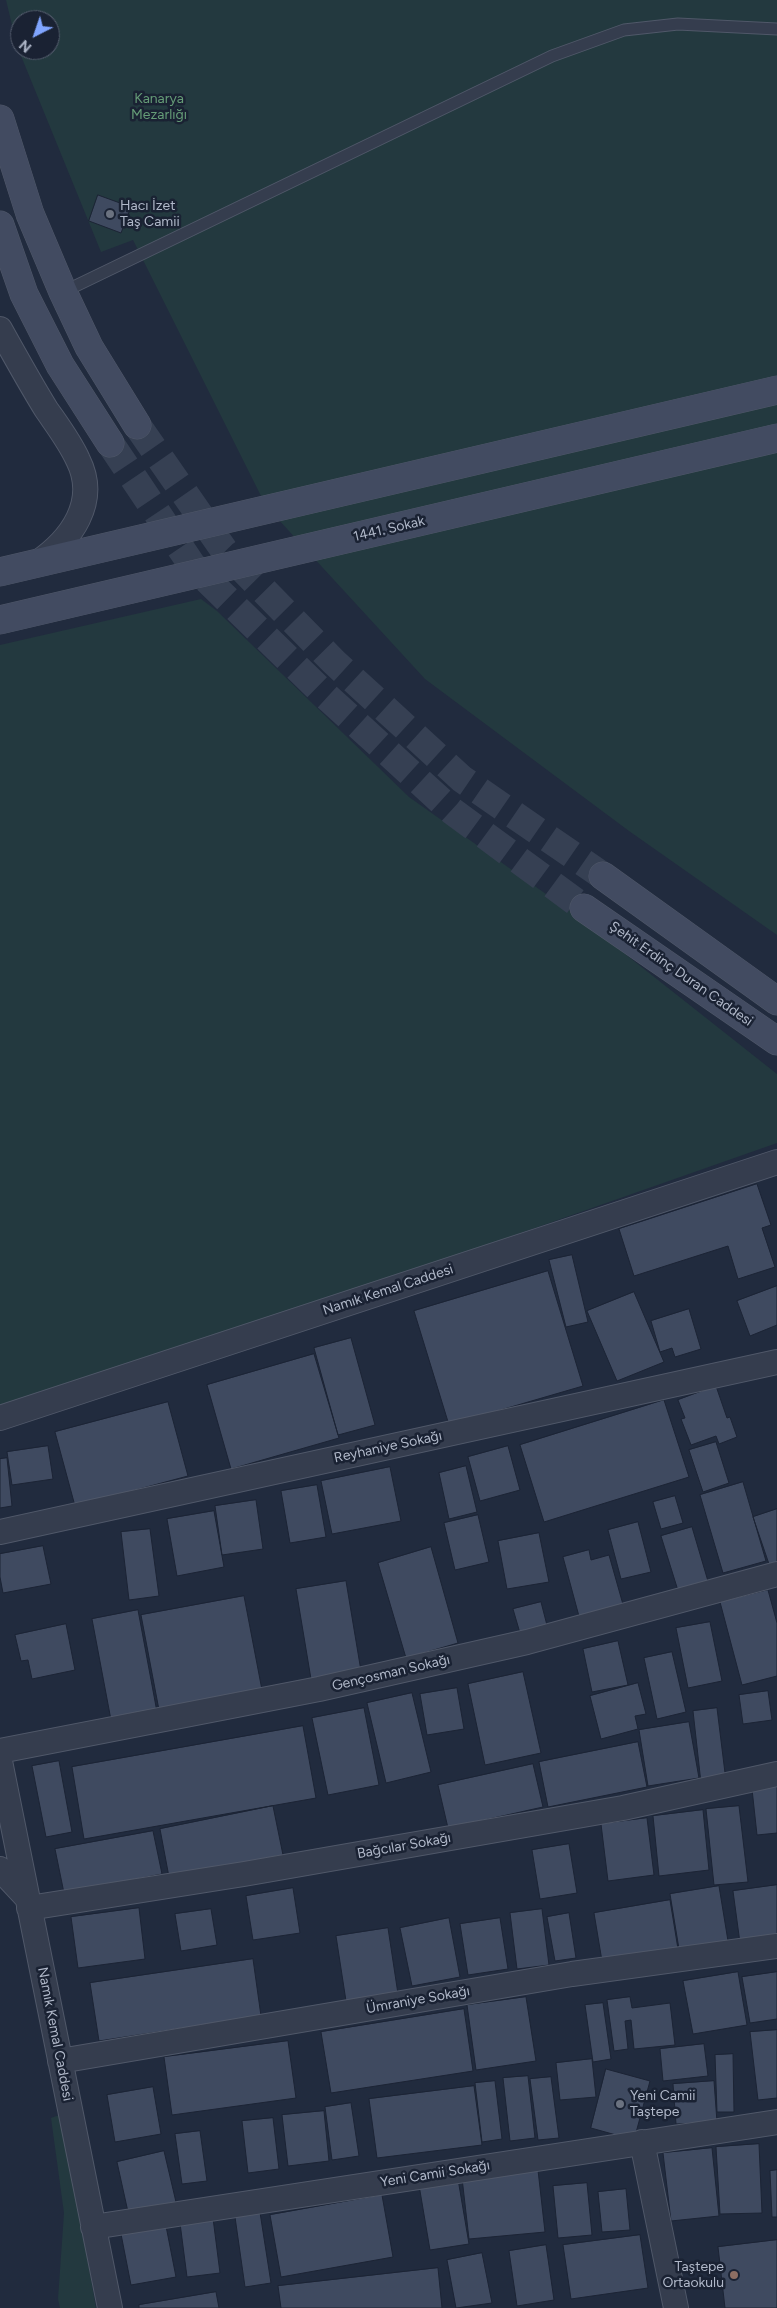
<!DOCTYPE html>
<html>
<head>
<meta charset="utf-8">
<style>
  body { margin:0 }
  #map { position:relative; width:777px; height:2308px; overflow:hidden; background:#212b3e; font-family:Figtree,sans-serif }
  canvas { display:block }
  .north { position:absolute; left:10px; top:10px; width:50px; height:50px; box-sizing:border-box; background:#1a2233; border:1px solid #565e6f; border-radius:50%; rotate:221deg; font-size:14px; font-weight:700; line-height:20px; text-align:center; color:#b0b8c9 }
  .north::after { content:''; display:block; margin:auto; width:18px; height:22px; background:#80a5ff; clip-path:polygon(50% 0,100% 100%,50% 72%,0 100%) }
</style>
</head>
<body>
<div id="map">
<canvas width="777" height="2308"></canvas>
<div class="north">N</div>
</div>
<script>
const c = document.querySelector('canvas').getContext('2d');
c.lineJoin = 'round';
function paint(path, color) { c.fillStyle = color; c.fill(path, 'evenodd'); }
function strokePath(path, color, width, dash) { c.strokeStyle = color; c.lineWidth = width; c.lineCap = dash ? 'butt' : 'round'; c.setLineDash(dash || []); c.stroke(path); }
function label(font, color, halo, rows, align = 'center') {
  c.font = font + ' Figtree,sans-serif'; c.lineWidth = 5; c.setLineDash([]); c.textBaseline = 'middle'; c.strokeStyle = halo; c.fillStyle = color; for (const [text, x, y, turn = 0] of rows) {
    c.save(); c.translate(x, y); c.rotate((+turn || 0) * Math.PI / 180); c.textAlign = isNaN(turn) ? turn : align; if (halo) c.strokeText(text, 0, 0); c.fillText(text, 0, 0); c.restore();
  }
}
const green = new Path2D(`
  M 6,0 L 777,0 L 777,935 L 629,831 L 425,679 L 266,506 L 133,240 L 101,252 L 17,46 ZM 20,20 L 50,20 L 50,50 L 20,50 Z
  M 201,599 L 217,611 L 409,797 L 577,916 L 777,1074 L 777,1143 L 0,1416 L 0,645 Z
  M 62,2114 L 96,2308 L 60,2308 L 58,2299 L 64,2213 L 51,2118 Z`);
const building = new Path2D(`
  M 98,195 L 131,207 L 121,233 L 89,221 Z
  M 757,1184 L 771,1225 L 762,1228 L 775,1267 L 738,1279 L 728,1246 L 634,1276 L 619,1229 Z
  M 572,1255 L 588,1322 L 566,1327 L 549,1260 Z
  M 548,1271 L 583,1386 L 449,1425 L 414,1311 Z
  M 777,1286 L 777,1325 L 750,1336 L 737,1301 Z
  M 634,1292 L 664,1362 L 617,1381 L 587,1311 Z
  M 689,1309 L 701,1349 L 675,1357 L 672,1348 L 660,1352 L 651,1321 Z
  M 351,1338 L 375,1425 L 338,1435 L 314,1348 Z
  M 314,1354 L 339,1438 L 231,1469 L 207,1385 Z
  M 716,1386 L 727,1418 L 730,1417 L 737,1437 L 719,1444 L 716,1436 L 691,1445 L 681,1419 L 685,1418 L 678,1400 Z
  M 664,1400 L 689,1477 L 544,1522 L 520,1445 Z
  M 168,1402 L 188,1476 L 75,1506 L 55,1432 Z
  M 716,1442 L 729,1483 L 703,1492 L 689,1450 Z
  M 48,1446 L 53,1479 L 12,1485 L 7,1452 Z
  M 508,1446 L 520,1490 L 480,1501 L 468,1457 Z
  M 7,1458 L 12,1506 L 0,1508 L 0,1459 Z
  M 466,1466 L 477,1512 L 449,1519 L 439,1473 Z
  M 390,1467 L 401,1521 L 332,1534 L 321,1481 Z
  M 743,1482 L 766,1561 L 723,1573 L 700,1495 Z
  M 317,1485 L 326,1537 L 290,1543 L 281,1491 Z
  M 675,1496 L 683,1523 L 661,1529 L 653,1502 Z
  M 256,1500 L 263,1549 L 222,1555 L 215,1506 Z
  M 777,1509 L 777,1564 L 770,1567 L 753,1517 Z
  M 214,1511 L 224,1567 L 177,1576 L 167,1519 Z
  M 478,1515 L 489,1562 L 455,1570 L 444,1523 Z
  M 638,1522 L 651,1572 L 621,1579 L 608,1530 Z
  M 692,1527 L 710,1588 L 680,1597 L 661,1536 Z
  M 150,1529 L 159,1596 L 129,1600 L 121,1532 Z
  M 539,1533 L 549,1582 L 507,1589 L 498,1541 Z
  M 43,1546 L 51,1584 L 3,1593 L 0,1577 L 0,1554 Z
  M 431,1547 L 458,1643 L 406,1658 L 378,1563 Z
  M 589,1550 L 591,1560 L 609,1555 L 624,1608 L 580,1620 L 563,1557 Z
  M 346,1581 L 361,1671 L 311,1679 L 296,1589 Z
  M 768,1590 L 777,1623 L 777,1676 L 742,1685 L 720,1602 Z
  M 244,1596 L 262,1690 L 159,1710 L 141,1615 Z
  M 541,1602 L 549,1633 L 522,1640 L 513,1609 Z
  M 138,1610 L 157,1712 L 111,1720 L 92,1619 Z
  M 710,1622 L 722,1681 L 688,1688 L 676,1628 Z
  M 66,1624 L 75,1670 L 32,1679 L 28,1660 L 21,1661 L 15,1635 Z
  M 618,1641 L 628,1685 L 592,1692 L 583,1649 Z
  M 672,1652 L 686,1712 L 657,1719 L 644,1658 Z
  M 523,1672 L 541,1753 L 485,1765 L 468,1684 Z
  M 638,1683 L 646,1714 L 635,1716 L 638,1729 L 601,1739 L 590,1696 Z
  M 457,1688 L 464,1729 L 427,1735 L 420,1694 Z
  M 768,1691 L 772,1720 L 743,1724 L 739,1695 Z
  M 412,1693 L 431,1772 L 386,1783 L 367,1703 Z
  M 364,1708 L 379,1785 L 328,1795 L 312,1718 Z
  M 717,1708 L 726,1781 L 701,1783 L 693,1711 Z
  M 689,1722 L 699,1778 L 648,1786 L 639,1730 Z
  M 303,1726 L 316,1798 L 84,1839 L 72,1767 Z
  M 638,1742 L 647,1787 L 548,1807 L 539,1762 Z
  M 59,1761 L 72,1832 L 46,1837 L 32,1766 Z
  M 533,1764 L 543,1807 L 448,1828 L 438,1785 Z
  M 777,1786 L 777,1833 L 757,1835 L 752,1789 Z
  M 273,1806 L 283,1855 L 169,1877 L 160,1829 Z
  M 739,1806 L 748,1882 L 714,1885 L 706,1809 Z
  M 703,1810 L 709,1870 L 659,1876 L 653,1816 Z
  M 647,1818 L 654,1875 L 608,1881 L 601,1824 Z
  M 153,1831 L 162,1874 L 64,1893 L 55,1849 Z
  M 569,1844 L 577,1893 L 540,1899 L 532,1850 Z
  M 777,1885 L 777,1938 L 740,1943 L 733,1891 Z
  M 719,1886 L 728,1941 L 679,1949 L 670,1894 Z
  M 293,1888 L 300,1933 L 253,1940 L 246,1896 Z
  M 670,1900 L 678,1949 L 602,1961 L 594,1913 Z
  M 139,1908 L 145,1959 L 78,1968 L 71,1917 Z
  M 211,1909 L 217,1945 L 181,1951 L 175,1914 Z
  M 542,1909 L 549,1965 L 517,1969 L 510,1913 Z
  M 569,1913 L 576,1958 L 555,1961 L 547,1917 Z
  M 449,1918 L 460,1977 L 412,1986 L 400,1928 Z
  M 500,1918 L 508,1969 L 468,1975 L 460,1924 Z
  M 388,1928 L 398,1994 L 346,2001 L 336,1936 Z
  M 253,1959 L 261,2016 L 99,2041 L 90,1983 Z
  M 738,1972 L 747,2025 L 693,2034 L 683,1981 Z
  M 777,1972 L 777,2019 L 750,2023 L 742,1977 Z
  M 526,1997 L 536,2061 L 476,2070 L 467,2005 Z
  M 630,1997 L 632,2008 L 670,2003 L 675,2045 L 634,2049 L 631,2020 L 625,2021 L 628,2049 L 614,2051 L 607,2000 Z
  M 603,2003 L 611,2059 L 593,2062 L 585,2005 Z
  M 464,2009 L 473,2071 L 331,2093 L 321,2032 Z
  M 777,2030 L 777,2098 L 758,2100 L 750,2032 Z
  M 288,2041 L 296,2098 L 172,2115 L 164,2057 Z
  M 704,2044 L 708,2076 L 663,2081 L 660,2049 Z
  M 733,2054 L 734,2112 L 717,2112 L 715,2055 Z
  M 592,2059 L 596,2097 L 560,2100 L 556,2063 Z
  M 606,2069 L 650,2081 L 634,2140 L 591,2128 Z
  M 528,2076 L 535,2138 L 510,2141 L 503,2078 Z
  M 551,2077 L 559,2138 L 538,2140 L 530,2079 Z
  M 495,2081 L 502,2139 L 482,2142 L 475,2083 Z
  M 714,2081 L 717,2122 L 676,2124 L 673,2084 Z
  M 474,2086 L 482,2145 L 377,2158 L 369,2099 Z
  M 153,2087 L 161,2134 L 115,2142 L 107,2095 Z
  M 351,2103 L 359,2156 L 332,2160 L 325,2107 Z
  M 324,2111 L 329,2161 L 288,2166 L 282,2115 Z
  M 273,2118 L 279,2169 L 248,2173 L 242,2121 Z
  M 200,2131 L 207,2181 L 182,2184 L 175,2134 Z
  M 759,2144 L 762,2213 L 720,2214 L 716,2147 Z
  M 712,2148 L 719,2216 L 671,2221 L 663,2153 Z
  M 164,2151 L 176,2202 L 128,2212 L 117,2162 Z
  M 538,2170 L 545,2232 L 469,2239 L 462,2178 Z
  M 777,2170 L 777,2217 L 772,2217 L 770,2171 Z
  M 458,2179 L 469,2244 L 430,2250 L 419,2185 Z
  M 587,2183 L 592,2235 L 558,2238 L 553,2186 Z
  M 626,2189 L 630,2230 L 602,2232 L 598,2192 Z
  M 382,2195 L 393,2257 L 281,2277 L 270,2215 Z
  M 259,2206 L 271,2283 L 245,2287 L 234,2210 Z
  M 213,2218 L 220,2273 L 187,2277 L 180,2223 Z
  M 166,2226 L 176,2277 L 131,2285 L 121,2234 Z
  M 640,2235 L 648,2288 L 571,2299 L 563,2245 Z
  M 777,2240 L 777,2308 L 725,2308 L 718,2247 Z
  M 546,2245 L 554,2300 L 517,2306 L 509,2251 Z
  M 482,2253 L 492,2303 L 456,2308 L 447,2260 Z
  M 438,2268 L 442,2308 L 281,2308 L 278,2286 Z
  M 216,2292 L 219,2308 L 139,2308 L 139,2305 Z`);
const secondaryTunnel = new Path2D(`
  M 137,425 L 224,550 L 334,662 L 462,779 L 603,876
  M 110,443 L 192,565 L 325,695 L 452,811 L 584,908`);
const lane = new Path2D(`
  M 63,292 L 552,56 L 624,30 L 678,24 L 777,29`);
const street = new Path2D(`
  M 0,329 C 15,356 30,383 46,409 C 57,425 70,442 78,460 C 99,502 71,540 37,563
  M 0,1418 L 777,1162
  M 0,1532 L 777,1362
  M 0,1751 L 319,1689 L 527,1642 L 777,1574
  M 0,1761 L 110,2308
  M 0,1869 L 28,1899
  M 29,1908 L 244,1874 L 623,1808 L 777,1774
  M 60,2061 L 572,1974 L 777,1946
  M 642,2142 L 676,2308
  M 93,2227 L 777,2122`);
const secondary = new Path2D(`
  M 0,119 L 30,214 L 63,292 L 89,347 L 137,425
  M 0,225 L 24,294 L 60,365 L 110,443
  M 0,572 L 777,390
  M 0,620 L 777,438
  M 603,876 L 777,1001
  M 584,908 L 777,1041`);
const markers = [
  [110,214,5,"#6b7280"],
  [620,2104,5,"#6b7280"],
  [734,2275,5,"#8d6e63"]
];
const parkNames = [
  ["Kanarya",159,99],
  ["Mezarlığı",159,115]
];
const poiNames = [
  ["Hacı İzet",120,206],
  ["Taş Camii",120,222],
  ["Yeni Camii",630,2096],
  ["Taştepe",630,2112],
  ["Taştepe",724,2267,"right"],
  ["Ortaokulu",724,2283,"right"]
];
const streetNames = [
  ["1441. Sokak",389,529,-13],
  ["Şehit Erdinç Duran Caddesi",681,974,35],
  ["Namık Kemal Caddesi",388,1290,-18],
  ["Reyhaniye Sokağı",388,1447,-12],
  ["Gençosman Sokağı",391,1673,-13],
  ["Bağcılar Sokağı",404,1846,-10],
  ["Ümraniye Sokağı",418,2000,-10],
  ["Namık Kemal Caddesi",55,2034,79],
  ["Yeni Camii Sokağı",435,2174,-9]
];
paint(green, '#23393f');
paint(building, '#3f4a60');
strokePath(building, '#1c2435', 1);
strokePath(secondaryTunnel, '#364053', 28, [28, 14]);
strokePath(lane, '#505869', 13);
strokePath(street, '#505869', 26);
strokePath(secondary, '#505869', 29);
strokePath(lane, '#353d4e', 11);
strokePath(street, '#353d4e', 24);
strokePath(secondary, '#424b61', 28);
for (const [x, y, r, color] of markers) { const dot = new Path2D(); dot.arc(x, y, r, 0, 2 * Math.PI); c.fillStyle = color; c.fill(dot); strokePath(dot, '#1a2233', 2); }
label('14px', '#659c77', '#1a2233', parkNames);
label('14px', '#b0b8c9', '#1a2233', poiNames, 'left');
label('14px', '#b0b8c9', '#1a2233', streetNames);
</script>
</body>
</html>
